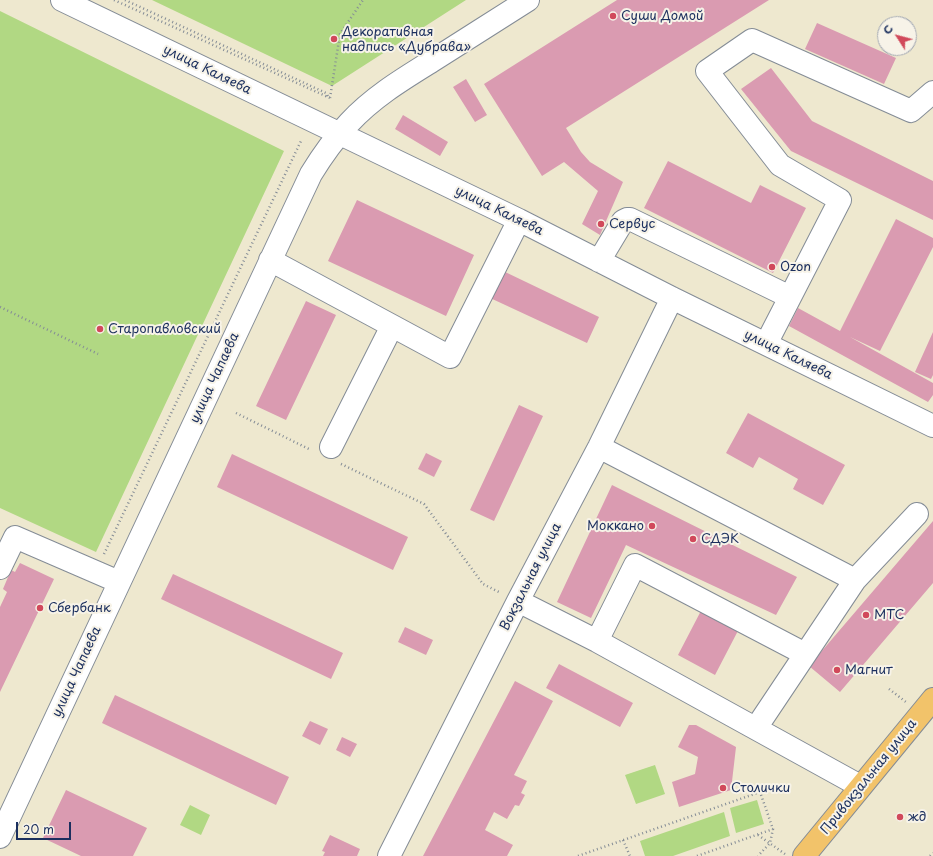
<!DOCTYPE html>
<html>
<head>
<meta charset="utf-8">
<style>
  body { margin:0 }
  #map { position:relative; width:933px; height:856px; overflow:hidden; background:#eee8cf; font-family:"Playpen Sans",sans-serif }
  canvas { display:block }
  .north { position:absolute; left:877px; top:16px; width:40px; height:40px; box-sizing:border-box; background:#f7f3e8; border:1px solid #9fa5b1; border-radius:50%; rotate:306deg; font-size:11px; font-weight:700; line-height:16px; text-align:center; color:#1b2f5e }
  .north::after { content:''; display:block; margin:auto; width:14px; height:18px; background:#d1495b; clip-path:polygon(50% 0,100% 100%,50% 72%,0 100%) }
  .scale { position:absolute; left:16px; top:822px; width:55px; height:18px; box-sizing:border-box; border:2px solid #1b2f5e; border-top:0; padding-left:5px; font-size:12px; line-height:14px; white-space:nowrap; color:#1b2f5e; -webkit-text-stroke:3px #f7f3e8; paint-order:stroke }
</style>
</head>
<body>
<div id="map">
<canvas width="933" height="856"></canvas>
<div class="north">С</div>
<div class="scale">20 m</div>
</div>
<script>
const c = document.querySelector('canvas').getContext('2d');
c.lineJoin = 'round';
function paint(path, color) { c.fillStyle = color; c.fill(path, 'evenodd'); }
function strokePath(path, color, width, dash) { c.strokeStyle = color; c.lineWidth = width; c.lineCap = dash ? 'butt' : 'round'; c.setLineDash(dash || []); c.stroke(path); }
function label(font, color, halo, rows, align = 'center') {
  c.font = font + ' "Playpen Sans",sans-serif'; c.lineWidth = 4; c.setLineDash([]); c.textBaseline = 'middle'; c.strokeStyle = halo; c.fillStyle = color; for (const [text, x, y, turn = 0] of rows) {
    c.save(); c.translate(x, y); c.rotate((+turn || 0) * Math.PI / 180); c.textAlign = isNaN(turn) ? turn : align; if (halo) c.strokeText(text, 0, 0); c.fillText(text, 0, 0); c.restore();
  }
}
const green = new Path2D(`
  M 152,0 L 466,0 L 332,86 Z
  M 0,11 L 284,151 L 96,552 L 0,508 Z
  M 655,765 L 665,794 L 636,804 L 625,775 Z
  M 757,800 L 764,824 L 736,833 L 730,808 Z
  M 190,805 L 210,815 L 201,835 L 180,825 Z
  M 724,812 L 730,836 L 673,856 L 645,856 L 640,841 Z`);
const building = new Path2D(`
  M 617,0 L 769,0 L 566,128 L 581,152 L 590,162 L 623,182 L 600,235 L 582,224 L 598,191 L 564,162 L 542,176 L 484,84 Z
  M 817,23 L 896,58 L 884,84 L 805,49 Z
  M 771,68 L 812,121 L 933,181 L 933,220 L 791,151 L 741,89 Z
  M 466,79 L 487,115 L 475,122 L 453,87 Z
  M 403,115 L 448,142 L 440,156 L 395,129 Z
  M 668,161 L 751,203 L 760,185 L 806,208 L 773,273 L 644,208 Z
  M 357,200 L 474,255 L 446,316 L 328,261 Z
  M 896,219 L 933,238 L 933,247 L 880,351 L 850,337 L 933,383 L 933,395 L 928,402 L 789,326 L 798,308 L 840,331 Z
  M 501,270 L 599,317 L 587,343 L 488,297 Z
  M 306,301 L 336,315 L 286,420 L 256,406 Z
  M 933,332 L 933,375 L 931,379 L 915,372 Z
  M 519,405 L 543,416 L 494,521 L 470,510 Z
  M 748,413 L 845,465 L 823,505 L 793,489 L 798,479 L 759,457 L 753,468 L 726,453 Z
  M 426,453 L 442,461 L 434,477 L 418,469 Z
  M 232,454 L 408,537 L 393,570 L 217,487 Z
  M 612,485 L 797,577 L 776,615 L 626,545 L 591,618 L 557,602 Z
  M 933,521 L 933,583 L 840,692 L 809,666 Z
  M 20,563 L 54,579 L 0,692 L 0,607 L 7,592 L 3,589 L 11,570 L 15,572 Z
  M 173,574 L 343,653 L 331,679 L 161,599 Z
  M 704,605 L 741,625 L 715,675 L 678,655 Z
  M 405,627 L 433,640 L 426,655 L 398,642 Z
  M 559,664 L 633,703 L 620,727 L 546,688 Z
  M 515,681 L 553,701 L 514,775 L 527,781 L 521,793 L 525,795 L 519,806 L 515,805 L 507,819 L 494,812 L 485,830 L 513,845 L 507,856 L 423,856 Z
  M 115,695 L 289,777 L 276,805 L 102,723 Z
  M 310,721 L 328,729 L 320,745 L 302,736 Z
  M 689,725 L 696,725 L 736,747 L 731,790 L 679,807 L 672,782 L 695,774 L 698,757 L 678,747 Z
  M 342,737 L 357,744 L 350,757 L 336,750 Z
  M 66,790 L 147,828 L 133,856 L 81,856 L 43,838 Z
  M 330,835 L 360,849 L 357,856 L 323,856 L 325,852 L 322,851 Z`);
const path = new Path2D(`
  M 114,0 L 330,98
  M 125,0 L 326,93 L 329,98
  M 330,98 L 340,34 L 363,0
  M 0,307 L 98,354
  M 236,413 L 311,450
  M 341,464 L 424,504 L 483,584 L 501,593
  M 104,554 L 301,141
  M 889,689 L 906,702
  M 758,835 L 785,854
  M 623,840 L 630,856
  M 578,856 L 760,792 L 773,829 L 770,843 L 758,856
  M 697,856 L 773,829
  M 930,856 L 933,853`);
const minor = new Path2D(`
  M 62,0 L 519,220 L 672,298 L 933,426
  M 270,260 L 450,357 L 519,220
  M 599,261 L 623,221 L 627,219 L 630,219 L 790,297
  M 766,344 L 840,200 L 780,165 L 707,71 L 752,40 L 911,111 L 933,92
  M 331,447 L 392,326
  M 599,447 L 855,580 L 756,728
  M 0,568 L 15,537 L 119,582
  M 855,580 L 917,514
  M 518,601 L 597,641 L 860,786
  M 597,641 L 635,565 L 805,654
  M 0,837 L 311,174 C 322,156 335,138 349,123 C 373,97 403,79 432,61 C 464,41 496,20 528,0
  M 389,856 L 518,601 L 599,447 L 672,298`);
const major = new Path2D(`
  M 804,856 L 933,699`);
const markers = [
  [613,16,4,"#d1495b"],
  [334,39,4,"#d1495b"],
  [601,224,4,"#d1495b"],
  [772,267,4,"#d1495b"],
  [100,329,4,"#d1495b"],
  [652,526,4,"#d1495b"],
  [693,539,4,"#d1495b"],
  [40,608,4,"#d1495b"],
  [866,615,4,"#d1495b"],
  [837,670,4,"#d1495b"],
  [723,788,4,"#d1495b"],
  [900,817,4,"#d1495b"]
];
const poiNames = [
  ["Суши Домой",621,16],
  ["Декоративная",342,32],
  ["надпись «Дубрава»",342,47],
  ["Сервус",609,224],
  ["Ozon",780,267],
  ["Старопавловский",108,329],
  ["Моккано",644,526,"right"],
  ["СДЭК",701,539],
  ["Сбербанк",48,608],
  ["МТС",874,615],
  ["Магнит",845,670],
  ["Столички",731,788],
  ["жд",908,817]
];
const streetNames = [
  ["улица Каляева",207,70,26],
  ["улица Каляева",499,211,26],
  ["улица Каляева",788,355,26],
  ["улица Чапаева",215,378,-65],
  ["Вокзальная улица",531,577,-63],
  ["улица Чапаева",77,672,-65],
  ["Привокзальная улица",869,777,-51]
];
paint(green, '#b1d883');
paint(building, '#da9bb1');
strokePath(minor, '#848c96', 24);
strokePath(major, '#848c96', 24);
strokePath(path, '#848c96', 2.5, [1, 3]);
strokePath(minor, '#fff', 22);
strokePath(major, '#f2c36a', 22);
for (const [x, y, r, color] of markers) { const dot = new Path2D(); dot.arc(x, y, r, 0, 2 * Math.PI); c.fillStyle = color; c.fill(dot); strokePath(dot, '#f7f3e8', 1.5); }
label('13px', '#1b2f5e', '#f7f3e8', poiNames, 'left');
label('13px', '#1b2f5e', '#f7f3e8', streetNames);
</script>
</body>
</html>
